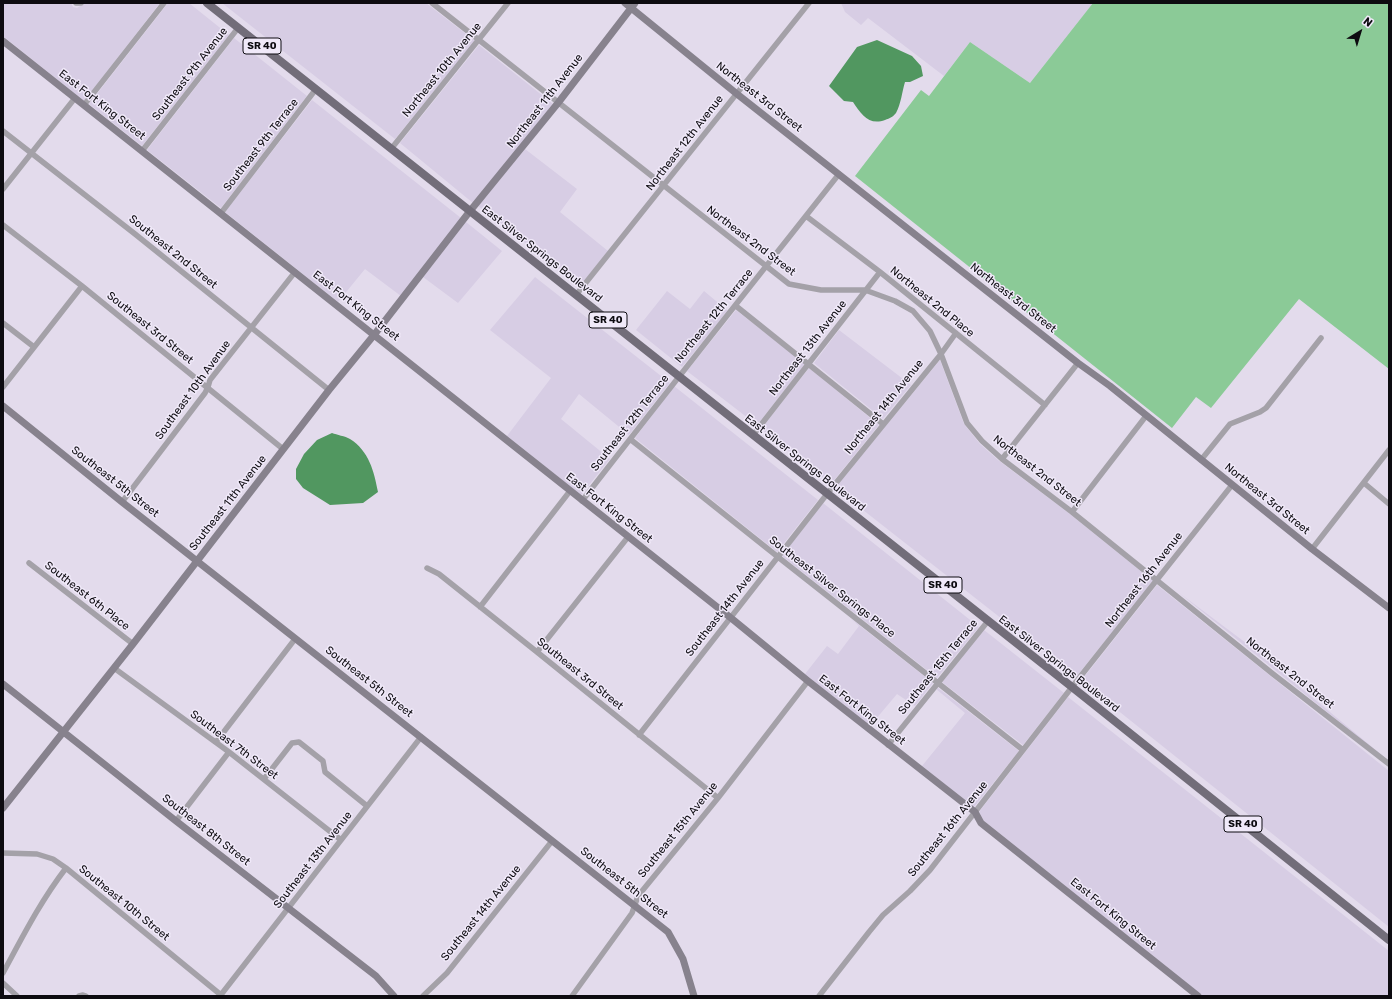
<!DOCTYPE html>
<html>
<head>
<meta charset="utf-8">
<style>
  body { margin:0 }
  #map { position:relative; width:1392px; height:999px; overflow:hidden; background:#e3dbec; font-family:Rubik,sans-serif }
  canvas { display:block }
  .frame { position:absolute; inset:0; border:4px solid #0d0b10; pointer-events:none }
  .north { position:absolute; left:1340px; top:12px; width:40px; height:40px; -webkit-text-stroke:3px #f0e9f9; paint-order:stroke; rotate:38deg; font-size:11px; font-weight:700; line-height:16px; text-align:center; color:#0d0b10 }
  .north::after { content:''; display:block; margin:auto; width:14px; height:18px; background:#0d0b10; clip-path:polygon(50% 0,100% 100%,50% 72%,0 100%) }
</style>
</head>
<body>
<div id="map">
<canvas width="1392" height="999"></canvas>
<div class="frame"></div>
<div class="north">N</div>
</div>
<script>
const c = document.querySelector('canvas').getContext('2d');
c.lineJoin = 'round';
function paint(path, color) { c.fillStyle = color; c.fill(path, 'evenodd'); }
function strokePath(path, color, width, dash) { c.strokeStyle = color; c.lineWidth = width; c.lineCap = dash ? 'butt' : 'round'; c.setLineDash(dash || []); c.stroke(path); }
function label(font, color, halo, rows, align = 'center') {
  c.font = font + ' Rubik,sans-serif'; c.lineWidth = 3; c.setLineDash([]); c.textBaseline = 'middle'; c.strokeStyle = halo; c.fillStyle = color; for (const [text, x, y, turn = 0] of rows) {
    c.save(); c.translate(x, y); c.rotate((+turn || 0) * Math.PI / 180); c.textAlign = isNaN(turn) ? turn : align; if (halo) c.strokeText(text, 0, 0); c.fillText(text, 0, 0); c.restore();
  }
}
const built = new Path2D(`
  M 3,3 L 71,3 L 73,7 L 77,8 L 85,3 L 160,3 L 84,101 L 3,36 Z
  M 168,3 L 189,3 L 229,35 L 142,146 L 89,104 Z
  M 222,3 L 426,3 L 475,41 L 395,139 Z
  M 841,3 L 1093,3 L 1030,83 L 970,42 L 944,76 L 868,18 L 861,25 L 845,12 Z
  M 234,38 L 307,96 L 221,208 L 147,150 Z
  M 479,45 L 553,104 L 473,203 L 400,143 Z
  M 312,100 L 461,218 L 401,296 L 365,269 L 338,302 L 225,212 Z
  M 525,149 L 577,189 L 560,212 L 608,251 L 580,286 L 478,206 Z
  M 466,222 L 502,251 L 458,303 L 423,277 Z
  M 535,277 L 670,383 L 629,435 L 579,394 L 561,419 L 610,459 L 581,495 L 507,436 L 551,378 L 490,330 Z
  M 667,291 L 690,309 L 704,291 L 728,311 L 682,367 L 636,330 Z
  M 736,310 L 805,364 L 757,425 L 687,371 Z
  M 839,330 L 911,385 L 883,419 L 814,363 Z
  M 940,360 L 964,424 L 980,444 L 998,460 L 1070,514 L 1153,581 L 1076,677 L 835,488 Z
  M 809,368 L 879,425 L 831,484 L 761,429 Z
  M 674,386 L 818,500 L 777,552 L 635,438 Z
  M 823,503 L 979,627 L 937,678 L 782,556 Z
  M 1157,585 L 1389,771 L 1389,927 L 1081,681 Z
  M 1178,592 L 1254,649 L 1389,761 L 1389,762 Z
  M 850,618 L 933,683 L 915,706 L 897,694 L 870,726 L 805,674 L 827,646 L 838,654 L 859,626 Z
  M 984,630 L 1064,693 L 1023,745 L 942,682 Z
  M 937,687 L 1019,751 L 974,807 L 922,766 L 965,713 L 936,689 Z
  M 1068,697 L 1389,951 L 1389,996 L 1203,996 L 984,821 L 979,812 Z`);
const green = new Path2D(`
  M 1093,3 L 1389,3 L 1389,369 L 1299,299 L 1211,408 L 1196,397 L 1172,428 L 855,176 L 921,90 L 929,96 L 970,42 L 1030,83 Z`);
const water = new Path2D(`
  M 877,40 L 912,56 L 921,66 L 923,76 L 910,82 L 905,82 C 902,92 901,104 896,113 C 893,117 890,118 885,120 C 869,126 861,114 853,102 L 844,101 L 829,86 L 857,47 Z
  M 332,433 C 337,435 345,436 350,439 C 369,451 374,471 378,492 L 363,503 L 330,505 L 303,488 L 296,479 L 296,469 L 304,454 L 317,440 Z`);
const street = new Path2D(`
  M 76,3 L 81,3
  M 432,3 L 789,284 L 821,290 L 865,290 L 895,301 L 913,311 L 930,331 L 941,354 L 967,423 L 982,441 L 1002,459 L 1072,512 L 1273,674 L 1389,764
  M 84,105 L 164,3
  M 3,131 L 135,234 L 329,390
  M 391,149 L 508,3
  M 142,151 L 238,28
  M 3,189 L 75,98
  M 221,213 L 316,89
  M 806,216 L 880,272 L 1045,405
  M 3,225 L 82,286 L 283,449
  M 576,295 L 809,3
  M 736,306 L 883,424
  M 3,323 L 34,347
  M 3,387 L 82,286
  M 753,435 L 880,272
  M 630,439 L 778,557 L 1023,750
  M 1002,459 L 1078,363
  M 1201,460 L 1230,424 L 1260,412 L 1266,408 L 1321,338
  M 1364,483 L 1389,504
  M 582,501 C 667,391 753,283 839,174
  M 122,502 L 205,393 L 208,387 L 210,380 L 295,272
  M 1072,512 L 1146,416
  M 1312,549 L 1389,450
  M 29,563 L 133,644
  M 427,568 L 439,574 L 537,652 L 718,798
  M 480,607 L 570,491
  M 537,652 L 628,537
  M 114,668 L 229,752 L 341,840
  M 639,735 L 827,494 L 941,354 L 956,333
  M 216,742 L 295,639
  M 888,745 L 988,621
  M 264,779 L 292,743 L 299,742 L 323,761 L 325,772 L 367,806
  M 176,821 L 229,752
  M 3,853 L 37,854 L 53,859 L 66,868 L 221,995
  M 3,973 C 23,936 40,902 66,868
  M 3,983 L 17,996
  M 79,996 L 83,995 L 86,996
  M 220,996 L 421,737
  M 423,996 L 447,973 L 552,841
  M 572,996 L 632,913 L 638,896 L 718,798 L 808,681
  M 819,996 L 869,932 L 883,915 L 910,891 L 930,870 L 1072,687 L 1232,485`);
const secondary = new Path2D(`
  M 625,3 L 737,94 L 1078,363 L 1110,386 L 1312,549 L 1389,608
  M 3,41 L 731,618 L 808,681 L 975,812 L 981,823 L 1198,996
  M 3,406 L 122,502 L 668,932 L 683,959 L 694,996
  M 3,684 L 176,821 L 376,976 L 394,996
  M 3,808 L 133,644 L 329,390 L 374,335 L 470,211 L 558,103 L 635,3`);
const primary = new Path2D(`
  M 207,3 L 1072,687 L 1389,940`);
const shields = [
  [262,46,38],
  [608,320,38],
  [943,585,38],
  [1243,824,38]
];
const shieldNames = [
  ["SR 40",262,46],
  ["SR 40",608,320],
  ["SR 40",943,585],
  ["SR 40",1243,824]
];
const streetNames = [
  ["Northeast 10th Avenue",442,70,-51],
  ["Southeast 9th Avenue",190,74,-52],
  ["Northeast 3rd Street",759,97,38],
  ["Northeast 11th Avenue",545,101,-52],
  ["East Fort King Street",102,105,38],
  ["Northeast 12th Avenue",685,143,-52],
  ["Southeast 9th Terrace",261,145,-52],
  ["Northeast 2nd Street",751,241,37],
  ["Southeast 2nd Street",173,252,39],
  ["East Silver Springs Boulevard",542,254,38],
  ["Northeast 3rd Street",1013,298,38],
  ["Northeast 2nd Place",932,302,39],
  ["East Fort King Street",356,306,38],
  ["Northeast 12th Terrace",714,316,-51],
  ["Southeast 3rd Street",150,328,39],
  ["Northeast 13th Avenue",808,348,-52],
  ["Southeast 10th Avenue",193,390,-54],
  ["Northeast 14th Avenue",884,407,-51],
  ["Southeast 12th Terrace",630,423,-52],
  ["East Silver Springs Boulevard",805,463,38],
  ["Northeast 2nd Street",1037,471,38],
  ["Southeast 5th Street",115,482,38],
  ["Northeast 3rd Street",1267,499,39],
  ["Southeast 11th Avenue",228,503,-52],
  ["East Fort King Street",609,508,38],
  ["Northeast 16th Avenue",1144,580,-52],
  ["Southeast Silver Springs Place",832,587,38],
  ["Southeast 6th Place",87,596,38],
  ["Southeast 14th Avenue",725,608,-52],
  ["East Silver Springs Boulevard",1059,664,38],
  ["Southeast 15th Terrace",938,667,-51],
  ["Northeast 2nd Street",1290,673,38],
  ["Southeast 3rd Street",580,674,39],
  ["Southeast 5th Street",369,682,38],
  ["East Fort King Street",862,710,38],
  ["Southeast 7th Street",234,745,37],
  ["Southeast 16th Avenue",948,829,-51],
  ["Southeast 8th Street",206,830,38],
  ["Southeast 15th Avenue",678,830,-51],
  ["Southeast 13th Avenue",313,860,-52],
  ["Southeast 5th Street",624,883,38],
  ["Southeast 10th Street",124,903,39],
  ["Southeast 14th Avenue",481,913,-51],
  ["East Fort King Street",1113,914,39]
];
paint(built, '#d7cde4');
paint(green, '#8bca97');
paint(water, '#519760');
strokePath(street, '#a4a1a8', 5.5);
strokePath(secondary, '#87828d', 7);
strokePath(primary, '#726d79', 8);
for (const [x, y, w] of shields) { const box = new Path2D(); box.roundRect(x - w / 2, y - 8, w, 16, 3); c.fillStyle = '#f0e9f9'; c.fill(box); strokePath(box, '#0d0b10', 1); }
label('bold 10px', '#0d0b10', null, shieldNames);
label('11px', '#0d0b10', '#f0e9f9', streetNames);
</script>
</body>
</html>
